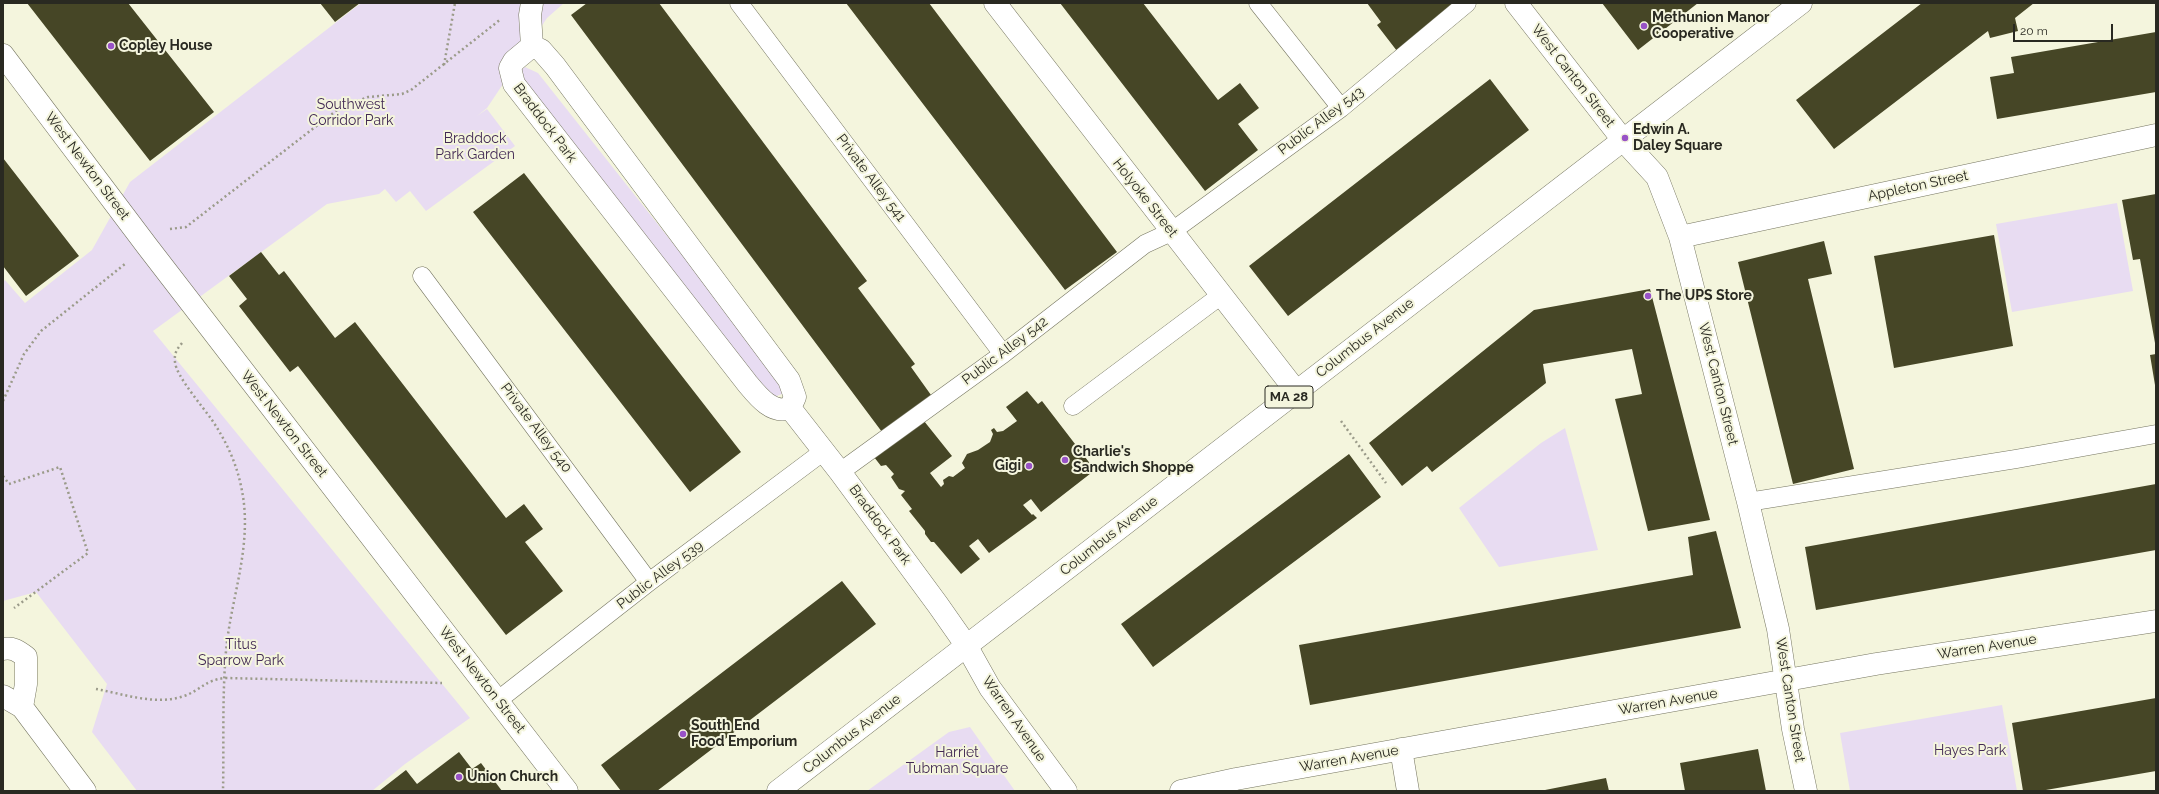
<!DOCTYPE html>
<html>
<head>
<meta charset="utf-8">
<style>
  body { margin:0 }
  #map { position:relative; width:2159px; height:794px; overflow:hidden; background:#f4f5dd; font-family:Raleway,sans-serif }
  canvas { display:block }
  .frame { position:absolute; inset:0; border:4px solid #292921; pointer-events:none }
  .scale { position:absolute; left:2013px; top:24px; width:100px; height:18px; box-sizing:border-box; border:2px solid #292921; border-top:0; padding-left:5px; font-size:12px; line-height:14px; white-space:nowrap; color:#292921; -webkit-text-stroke:3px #f4f5dd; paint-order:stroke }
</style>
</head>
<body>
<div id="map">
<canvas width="2159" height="794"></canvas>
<div class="frame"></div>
<div class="scale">20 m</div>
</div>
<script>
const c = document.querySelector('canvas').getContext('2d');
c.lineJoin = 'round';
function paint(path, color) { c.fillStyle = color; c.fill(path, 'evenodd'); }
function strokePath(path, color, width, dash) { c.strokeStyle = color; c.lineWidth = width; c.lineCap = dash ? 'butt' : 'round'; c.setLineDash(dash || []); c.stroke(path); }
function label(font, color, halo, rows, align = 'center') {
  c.font = font + ' Raleway,sans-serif'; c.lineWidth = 4; c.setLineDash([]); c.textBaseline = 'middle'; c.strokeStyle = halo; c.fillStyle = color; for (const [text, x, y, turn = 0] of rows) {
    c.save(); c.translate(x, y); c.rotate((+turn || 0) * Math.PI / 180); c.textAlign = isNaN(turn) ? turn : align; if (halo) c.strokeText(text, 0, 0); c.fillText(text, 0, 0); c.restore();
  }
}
const green = new Path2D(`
  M 361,3 L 564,3 L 547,18 L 487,108 L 477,116 L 487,109 L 515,146 L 426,211 L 410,191 L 396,202 L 385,189 L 379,194 L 327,204 L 153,331 L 470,718 L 405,764 L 372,791 L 137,791 L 92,732 L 107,684 L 36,592 L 3,601 L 3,282 L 5,280 L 25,303 L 92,250 L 130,182 Z
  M 525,67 L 538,73 L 767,362 L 783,390 L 782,394 L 774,397 L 749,373 L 521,83 L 519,72 Z
  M 2117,203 L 2133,291 L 2012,312 L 1996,224 Z
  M 1565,428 L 1598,550 L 1499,567 L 1459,508 L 1541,443 Z
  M 2002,705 L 2017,791 L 1850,791 L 1840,733 Z
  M 970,727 L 1015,791 L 867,791 L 949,732 Z`);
const building = new Path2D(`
  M 27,3 L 128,3 L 214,112 L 150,161 Z
  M 320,3 L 360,3 L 335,22 Z
  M 587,3 L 659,3 L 867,281 L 858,288 L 915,364 L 911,367 L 931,395 L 882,432 L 571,15 Z
  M 846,3 L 929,3 L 1117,252 L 1065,290 Z
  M 1060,3 L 1143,3 L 1218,100 L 1240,83 L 1259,108 L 1238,124 L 1258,150 L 1205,191 Z
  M 1367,3 L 1451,3 L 1455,7 L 1397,51 L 1377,25 L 1381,22 Z
  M 1602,3 L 1698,3 L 1638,50 Z
  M 1922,3 L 2034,3 L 2015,18 L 2018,31 L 1990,38 L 1988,31 L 1834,149 L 1796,100 Z
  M 2156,32 L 2156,92 L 1997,119 L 1990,77 L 2014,73 L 2011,57 Z
  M 1490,79 L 1529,130 L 1288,316 L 1249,266 Z
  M 3,158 L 79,256 L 26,296 L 3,266 Z
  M 524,173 L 741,452 L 690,492 L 473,212 Z
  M 2156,194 L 2156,343 L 2155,343 L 2140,259 L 2133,260 L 2122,200 Z
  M 1994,235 L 2013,346 L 1894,368 L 1874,256 Z
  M 1824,241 L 1832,274 L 1808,279 L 1854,469 L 1793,484 L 1738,262 Z
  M 261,252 L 279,275 L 284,271 L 335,338 L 355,322 L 506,518 L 524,504 L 543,529 L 525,542 L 563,591 L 506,635 L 298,366 L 290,372 L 239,306 L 247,299 L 229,276 Z
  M 1650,289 L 1710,520 L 1648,531 L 1615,399 L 1642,394 L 1632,349 L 1543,364 L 1546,383 L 1432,472 L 1427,466 L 1402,486 L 1369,443 L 1534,310 Z
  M 2156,354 L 2156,385 L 2155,385 L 2150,355 Z
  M 1027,391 L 1038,404 L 1042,401 L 1095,470 L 1041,512 L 1031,499 L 1023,505 L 1032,515 L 1033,514 L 1037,518 L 989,553 L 978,539 L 969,546 L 980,559 L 961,574 L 934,542 L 931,542 L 925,534 L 925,531 L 909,511 L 912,509 L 901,495 L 905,491 L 899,489 L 891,477 L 894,474 L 886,465 L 881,466 L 874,457 L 920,416 L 952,456 L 930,473 L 941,487 L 944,484 L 943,480 L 949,476 L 953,477 L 965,468 L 962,463 L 967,454 L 978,450 L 990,442 L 993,434 L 991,430 L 994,428 L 997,432 L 1003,431 L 1017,421 L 1006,407 Z
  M 1349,454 L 1381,497 L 1153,667 L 1121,624 Z
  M 2156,484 L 2156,550 L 1816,610 L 1805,547 Z
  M 1716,531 L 1741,628 L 1310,705 L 1299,645 L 1693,575 L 1688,537 Z
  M 842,581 L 876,624 L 657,791 L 621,791 L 601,765 Z
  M 2156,698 L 2156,771 L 2040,791 L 2023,791 L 2012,723 Z
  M 1758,749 L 1766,791 L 1685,791 L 1680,763 Z
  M 459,752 L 472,769 L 481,763 L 502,791 L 379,791 L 406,770 L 417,784 Z
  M 1606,778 L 1609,791 L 1545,791 L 1545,790 Z`);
const path = new Path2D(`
  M 444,65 L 455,3
  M 170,229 L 186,227 L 341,107 L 368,97 L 402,94 L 411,90 L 501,19
  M 182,343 C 177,349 174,353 175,362 C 176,376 203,407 212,420 C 226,441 236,462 241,486 C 254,543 231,596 226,651 C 222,698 224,745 223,791
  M 3,401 L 24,354 L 41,331 L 125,264
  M 1341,421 L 1386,483
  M 3,476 L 9,484 L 60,467 L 88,553 L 14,608
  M 96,689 C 124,694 156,706 184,696 C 201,690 205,680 225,678 L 442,683`);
const service = new Path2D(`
  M 739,3 L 1003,354
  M 1258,3 L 1341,108
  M 422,276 L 649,582
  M 1073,406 L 1220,296
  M 840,472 L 1003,354 L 1145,244 L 1171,232 L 1341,108 L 1467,3
  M 1748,502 L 2016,459 L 2156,434
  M 497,701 L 649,582 L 824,451`);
const minor = new Path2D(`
  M 995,3 L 1296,391
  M 1516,3 L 1623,140 L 1657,177 L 1680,237 L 1748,502 L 1778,629 L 1793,729 L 1806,791
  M 532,46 L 541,50 L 555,66 L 789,380 L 795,397 L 790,408 C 772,415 757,395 747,383 L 514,84 L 510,68 L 514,61 Z
  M 532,46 L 530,15 L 532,3
  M 1680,237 L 2156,135
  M 790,408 L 840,472 L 938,605 L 966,645 L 990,688 L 1066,791
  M 3,649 C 13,647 18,651 26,657 L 26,684 L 22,707
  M 3,696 L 22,707 L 85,791
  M 1401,749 L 1408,791
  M 1181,791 L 1236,779 L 1876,664 L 2156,621`);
const secondary = new Path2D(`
  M 3,55 L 147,246 L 567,791`);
const primary = new Path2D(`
  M 778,791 L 1801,3`);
const markers = [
  [1644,26,4,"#9852c6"],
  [111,46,4,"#9852c6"],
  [1625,138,4,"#9852c6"],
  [1648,296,4,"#9852c6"],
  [1065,460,4,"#9852c6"],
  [1029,466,4,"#9852c6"],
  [683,734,4,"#9852c6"],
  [459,777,4,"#9852c6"]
];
const shields = [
  [1289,397,48]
];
const shieldNames = [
  ["MA 28",1289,397]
];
const poiNames = [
  ["Methunion Manor",1652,18],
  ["Cooperative",1652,34],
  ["Copley House",119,46],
  ["Edwin A.",1633,130],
  ["Daley Square",1633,146],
  ["The UPS Store",1656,296],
  ["Charlie's",1073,452],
  ["Sandwich Shoppe",1073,468],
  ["Gigi",1021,466,"right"],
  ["South End",691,726],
  ["Food Emporium",691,742],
  ["Union Church",467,777]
];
const streetNames = [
  ["West Canton Street",1573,76,52],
  ["Public Alley 543",1321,121,-37],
  ["Braddock Park",545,123,53],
  ["West Newton Street",87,166,53],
  ["Private Alley 541",871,178,53],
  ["Appleton Street",1918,186,-12],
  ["Holyoke Street",1145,198,52],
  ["Columbus Avenue",1365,338,-38],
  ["Public Alley 542",1005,351,-37],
  ["West Canton Street",1718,384,76],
  ["West Newton Street",284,424,52],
  ["Private Alley 540",536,428,53],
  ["Braddock Park",880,525,54],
  ["Columbus Avenue",1109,536,-38],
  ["Public Alley 539",660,575,-37],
  ["Warren Avenue",1987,647,-9],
  ["West Newton Street",482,680,52],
  ["West Canton Street",1790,700,81],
  ["Warren Avenue",1668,702,-10],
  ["Warren Avenue",1014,719,55],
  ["Columbus Avenue",852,734,-38],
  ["Warren Avenue",1349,759,-10]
];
const parkNames = [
  ["Southwest",351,105],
  ["Corridor Park",351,121],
  ["Braddock",475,139],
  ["Park Garden",475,155],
  ["Titus",241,645],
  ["Sparrow Park",241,661],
  ["Hayes Park",1970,751],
  ["Harriet",957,753],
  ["Tubman Square",957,769]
];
paint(green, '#e8dcf2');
paint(building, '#464626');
strokePath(service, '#767661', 19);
strokePath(minor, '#767661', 23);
strokePath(secondary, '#767661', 23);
strokePath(primary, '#767661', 23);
strokePath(path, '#9b9b8a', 2.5, [2, 3]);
strokePath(service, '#fff', 18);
strokePath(minor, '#fff', 22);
strokePath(secondary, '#fff', 22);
strokePath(primary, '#fff', 22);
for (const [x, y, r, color] of markers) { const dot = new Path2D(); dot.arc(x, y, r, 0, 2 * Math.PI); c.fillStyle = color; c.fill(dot); strokePath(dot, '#f4f5dd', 1.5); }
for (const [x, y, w] of shields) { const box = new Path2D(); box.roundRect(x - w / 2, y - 11, w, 22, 3); c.fillStyle = '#f4f5dd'; c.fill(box); strokePath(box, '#292921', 1); }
label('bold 13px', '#292921', null, shieldNames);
label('bold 14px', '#292921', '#f4f5dd', poiNames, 'left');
label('14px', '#292921', '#f4f5dd', streetNames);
label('14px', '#422954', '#f4f5dd', parkNames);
</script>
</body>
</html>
